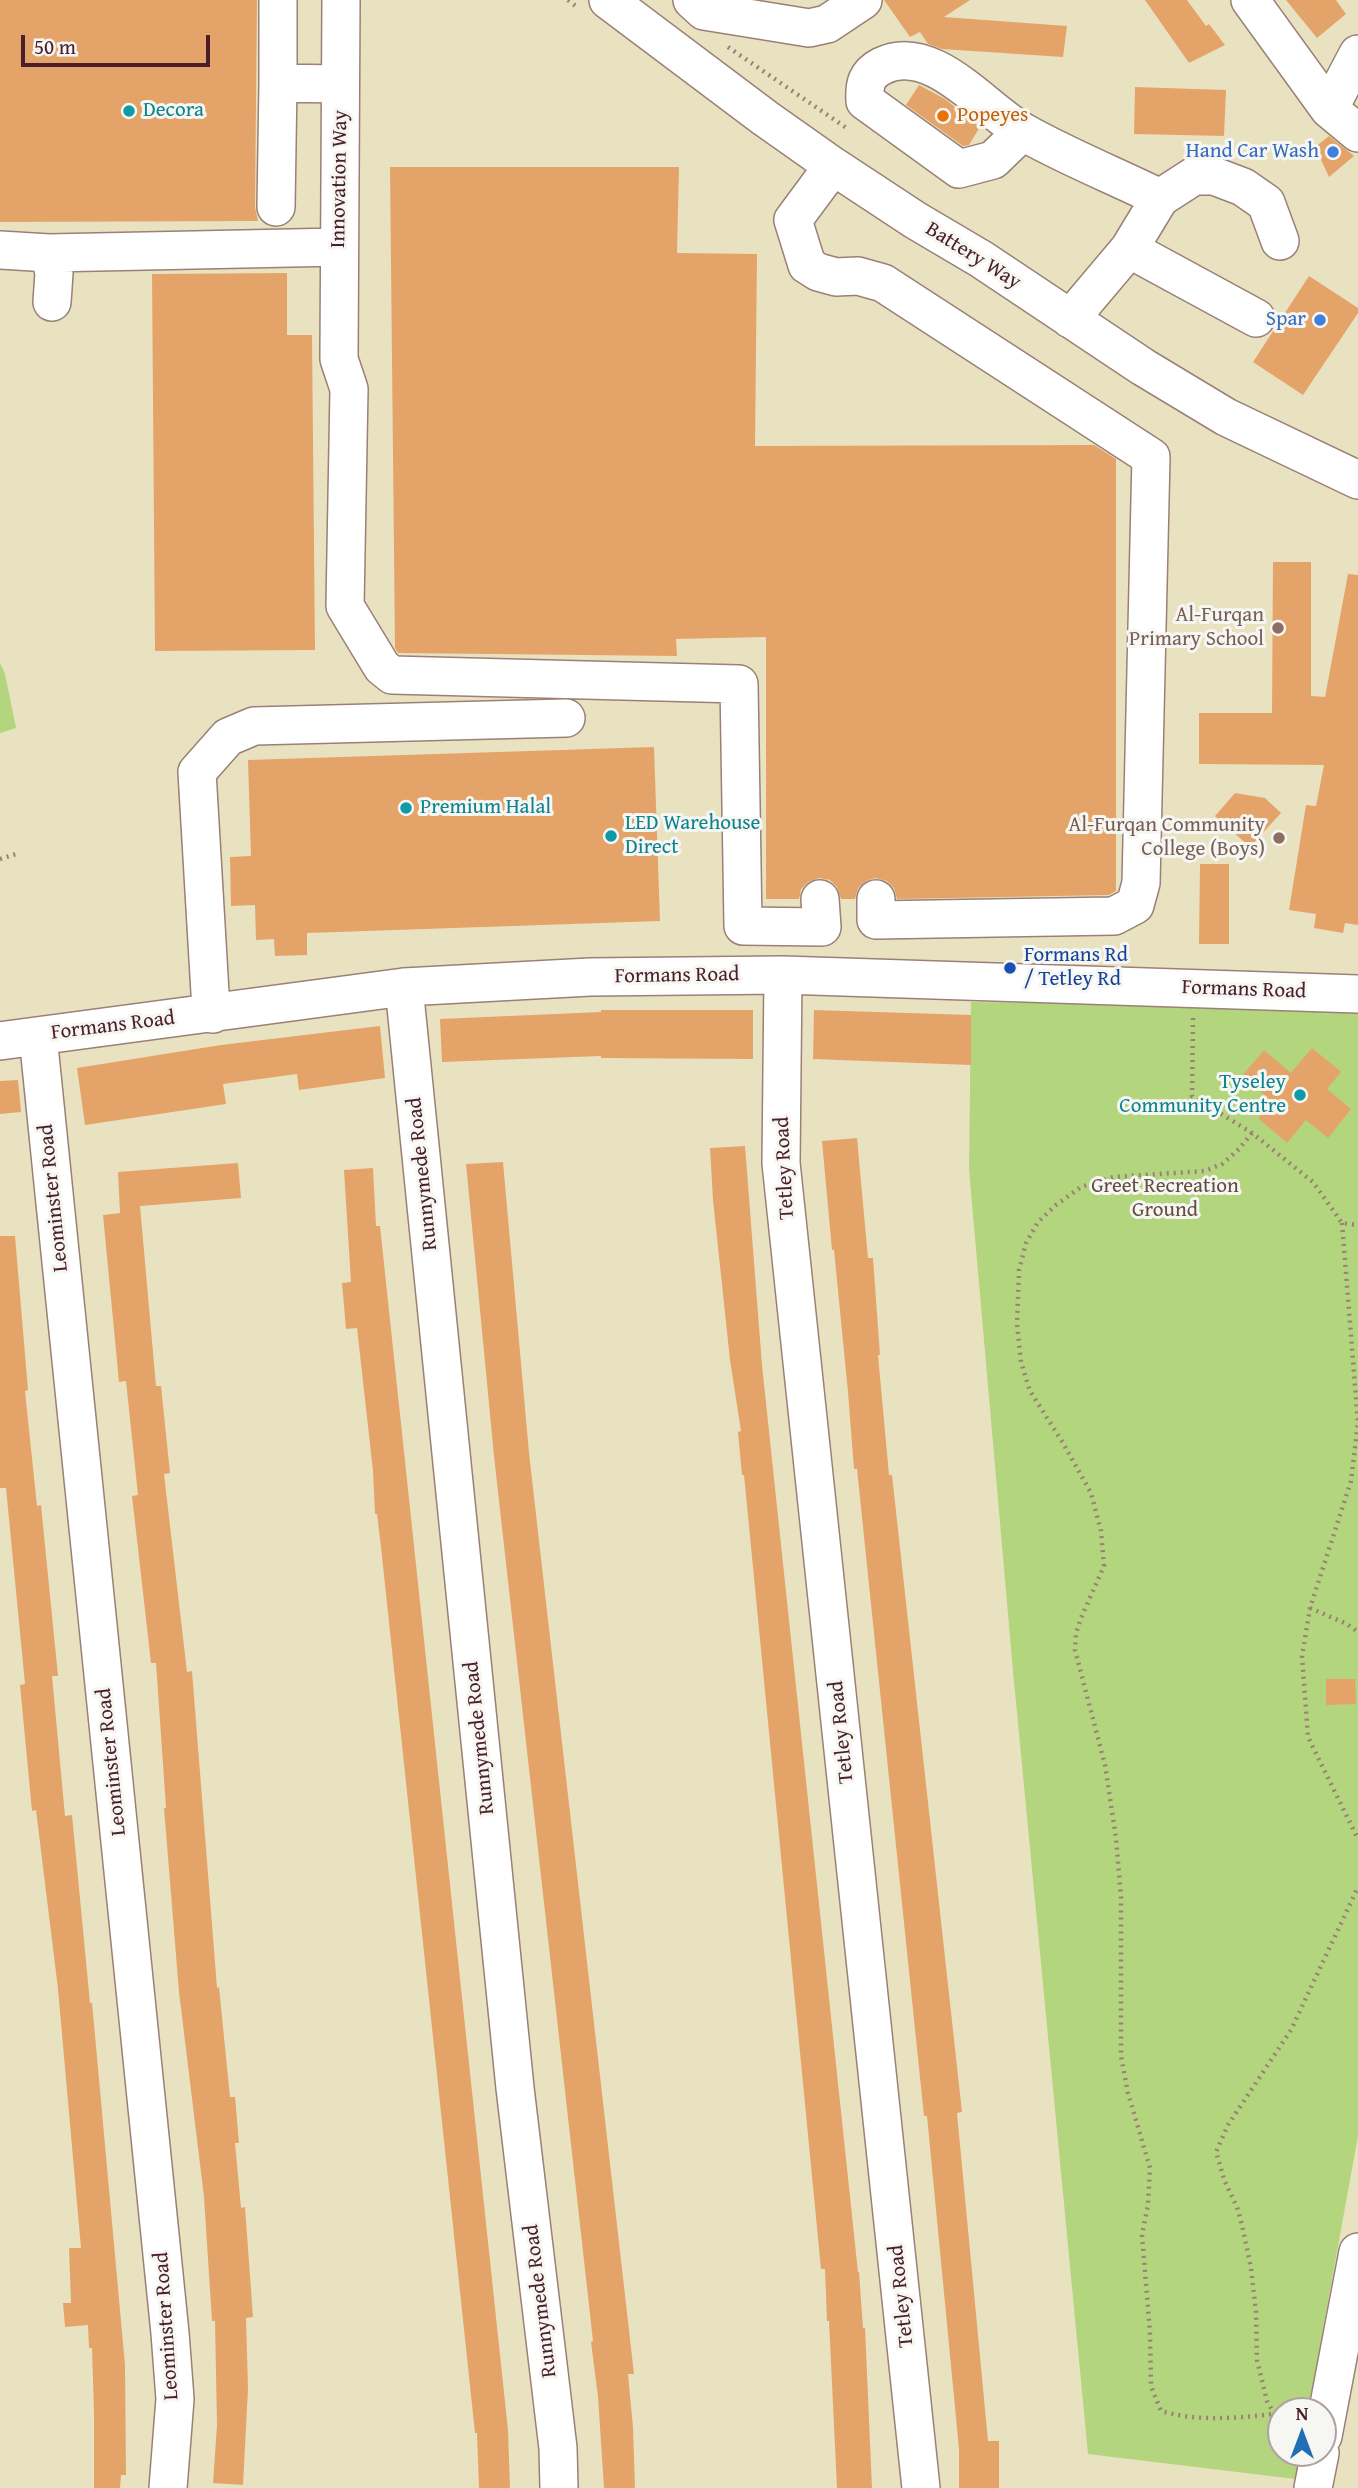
<!DOCTYPE html>
<html>
<head>
<meta charset="utf-8">
<style>
  body { margin:0 }
  #map { position:relative; width:1358px; height:2488px; overflow:hidden; background:#e9e2c1; font-family:"Gentium Book Plus",serif }
  canvas { display:block }
  .north { position:absolute; left:1267px; top:2397px; width:70px; height:70px; box-sizing:border-box; background:#f6f6f2; border:2px solid #b1a0a2; border-radius:50%; rotate:0deg; font-size:19px; font-weight:700; line-height:28px; text-align:center; color:#4a1f2b }
  .north::after { content:''; display:block; margin:auto; width:24px; height:32px; background:#1f6fb2; clip-path:polygon(50% 0,100% 100%,50% 72%,0 100%) }
  .scale { position:absolute; left:21px; top:35px; width:189px; height:32px; box-sizing:border-box; border:4px solid #4a1f2b; border-top:0; padding-left:9px; font-size:21px; line-height:24px; white-space:nowrap; color:#4a1f2b; -webkit-text-stroke:5px #f6f6f2; paint-order:stroke }
</style>
</head>
<body>
<div id="map">
<canvas width="1358" height="2488"></canvas>
<div class="north">N</div>
<div class="scale">50 m</div>
</div>
<script>
const c = document.querySelector('canvas').getContext('2d');
c.lineJoin = 'round';
function paint(path, color) { c.fillStyle = color; c.fill(path, 'evenodd'); }
function strokePath(path, color, width, dash) { c.strokeStyle = color; c.lineWidth = width; c.lineCap = dash ? 'butt' : 'round'; c.setLineDash(dash || []); c.stroke(path); }
function label(font, color, halo, rows, align = 'center') {
  c.font = font + ' "Gentium Book Plus",serif'; c.lineWidth = 6; c.setLineDash([]); c.textBaseline = 'middle'; c.strokeStyle = halo; c.fillStyle = color; for (const [text, x, y, turn = 0] of rows) {
    c.save(); c.translate(x, y); c.rotate((+turn || 0) * Math.PI / 180); c.textAlign = isNaN(turn) ? turn : align; if (halo) c.strokeText(text, 0, 0); c.fillText(text, 0, 0); c.restore();
  }
}
const green = new Path2D(`
  M 0,663 L 5,674 L 16,728 L 0,733 Z
  M 971,1002 L 1358,1008 L 1358,2136 L 1308,2411 L 1281,2411 L 1281,2453 L 1300,2453 L 1295,2479 L 1088,2454 L 1013,1671 L 969,1169 Z`);
const building = new Path2D(`
  M 0,0 L 257,0 L 255,207 L 258,221 L 0,222 Z
  M 884,0 L 970,0 L 944,17 L 1067,26 L 1063,57 L 942,49 L 928,44 L 920,32 L 910,37 Z
  M 1145,0 L 1187,0 L 1206,26 L 1209,24 L 1225,45 L 1189,63 Z
  M 1286,0 L 1336,0 L 1346,14 L 1317,38 Z
  M 919,85 L 945,99 L 980,127 L 969,145 L 963,146 L 906,105 Z
  M 1135,87 L 1226,90 L 1224,136 L 1134,134 Z
  M 1329,136 L 1354,156 L 1329,177 L 1315,147 Z
  M 390,167 L 679,167 L 677,253 L 757,254 L 755,446 L 1094,445 L 1116,459 L 1116,891 L 1109,895 L 897,899 L 894,888 L 887,881 L 875,878 L 866,881 L 858,888 L 855,899 L 841,899 L 837,887 L 830,880 L 819,878 L 808,882 L 801,889 L 799,899 L 766,899 L 766,637 L 676,639 L 677,656 L 398,653 L 395,648 Z
  M 287,273 L 287,335 L 312,335 L 315,650 L 155,651 L 152,274 Z
  M 1309,276 L 1358,308 L 1358,313 L 1303,395 L 1253,362 Z
  M 1273,562 L 1311,562 L 1311,696 L 1325,697 L 1348,574 L 1358,575 L 1358,925 L 1345,923 L 1343,933 L 1314,928 L 1316,914 L 1289,910 L 1306,805 L 1316,806 L 1324,765 L 1199,764 L 1199,713 L 1272,713 Z
  M 654,747 L 660,921 L 307,933 L 307,955 L 275,956 L 274,939 L 256,940 L 255,905 L 231,906 L 230,857 L 251,856 L 248,760 Z
  M 1235,793 L 1265,798 L 1281,813 L 1250,847 L 1215,816 Z
  M 1200,864 L 1229,864 L 1229,944 L 1199,944 Z
  M 601,1010 L 753,1010 L 753,1059 L 601,1058 L 601,1056 L 442,1062 L 440,1019 L 601,1012 Z
  M 814,1010 L 971,1015 L 971,1065 L 813,1059 Z
  M 380,1026 L 385,1078 L 299,1090 L 297,1074 L 223,1084 L 226,1104 L 85,1125 L 77,1068 L 221,1045 Z
  M 1312,1048 L 1341,1072 L 1327,1089 L 1351,1109 L 1328,1138 L 1306,1120 L 1287,1143 L 1258,1118 L 1272,1101 L 1242,1076 L 1264,1050 L 1291,1073 Z
  M 18,1080 L 21,1112 L 0,1114 L 0,1081 Z
  M 857,1138 L 868,1258 L 873,1258 L 880,1355 L 878,1355 L 889,1475 L 892,1475 L 962,2112 L 957,2113 L 988,2441 L 999,2441 L 999,2488 L 959,2488 L 959,2449 L 927,2116 L 924,2116 L 857,1469 L 854,1469 L 848,1392 L 834,1250 L 832,1250 L 822,1141 Z
  M 745,1146 L 762,1365 L 858,2272 L 859,2272 L 863,2328 L 865,2328 L 872,2488 L 837,2488 L 829,2321 L 827,2321 L 825,2269 L 821,2269 L 749,1526 L 744,1475 L 742,1475 L 738,1432 L 741,1431 L 730,1360 L 713,1200 L 710,1148 Z
  M 503,1162 L 529,1453 L 634,2374 L 628,2374 L 633,2427 L 635,2488 L 604,2488 L 598,2397 L 591,2342 L 593,2341 L 494,1456 L 466,1164 Z
  M 238,1163 L 241,1198 L 140,1206 L 156,1386 L 161,1386 L 170,1473 L 164,1474 L 187,1672 L 192,1671 L 217,1988 L 219,1987 L 230,2097 L 235,2097 L 239,2143 L 235,2143 L 241,2208 L 245,2207 L 253,2317 L 246,2318 L 248,2389 L 243,2485 L 213,2483 L 217,2425 L 215,2321 L 212,2321 L 204,2197 L 179,1992 L 164,1808 L 166,1808 L 156,1663 L 151,1663 L 132,1496 L 138,1495 L 126,1381 L 119,1382 L 103,1215 L 120,1213 L 118,1172 Z
  M 373,1168 L 376,1226 L 380,1226 L 508,2430 L 510,2488 L 479,2488 L 477,2433 L 475,2433 L 381,1547 L 377,1514 L 375,1514 L 373,1471 L 357,1328 L 346,1329 L 342,1283 L 351,1282 L 344,1170 Z
  M 0,1236 L 15,1236 L 28,1390 L 25,1391 L 37,1506 L 41,1505 L 58,1676 L 52,1676 L 65,1816 L 72,1815 L 90,2003 L 92,2003 L 94,2024 L 125,2365 L 126,2475 L 121,2475 L 120,2488 L 94,2488 L 94,2413 L 92,2348 L 89,2348 L 88,2325 L 65,2327 L 63,2303 L 71,2303 L 69,2248 L 81,2248 L 58,1989 L 36,1810 L 32,1811 L 20,1685 L 25,1684 L 6,1488 L 0,1488 Z
  M 1326,1679 L 1355,1679 L 1356,1704 L 1326,1705 Z`);
const path = new Path2D(`
  M 568,0 L 578,8
  M 728,47 L 848,129
  M 0,859 L 16,854
  M 1193,1018 L 1192,1096 L 1252,1133 L 1313,1182 L 1342,1223 L 1358,1225
  M 1252,1133 L 1239,1149 L 1222,1164 L 1205,1171 L 1113,1177 L 1081,1187 L 1056,1205 L 1038,1222 L 1026,1243 L 1019,1270 L 1017,1324 L 1021,1362 L 1030,1391 L 1063,1443 L 1091,1493 L 1101,1531 L 1104,1566 L 1081,1618 L 1076,1633 L 1075,1650 L 1105,1765 L 1116,1838 L 1121,1897 L 1121,2056 L 1128,2093 L 1150,2168 L 1148,2205 L 1142,2235 L 1150,2333 L 1151,2386 L 1161,2411 C 1199,2422 1236,2418 1274,2414
  M 1342,1223 L 1358,1423 L 1351,1481 L 1310,1608 L 1302,1656 L 1308,1737 L 1358,1839
  M 1310,1608 L 1347,1624 L 1358,1632
  M 1281,2427 L 1267,2401 L 1257,2360 L 1256,2312 L 1251,2268 L 1242,2225 L 1237,2207 L 1225,2182 L 1216,2152 L 1228,2125 L 1291,2030 L 1358,1887`);
const minor = new Path2D(`
  M 278,0 L 278,83 L 340,84
  M 341,0 L 339,359 L 349,389 L 345,606 L 382,667 L 392,675 L 739,684 L 743,926 L 822,927 L 820,899
  M 608,0 L 765,118 L 833,166 L 915,220 L 981,259 L 1143,367 L 1226,417 L 1358,480
  M 692,0 L 704,11 L 809,28 L 827,24 L 863,0
  M 1250,0 L 1329,109 L 1358,133
  M 1329,109 L 1358,54
  M 1022,132 L 993,160 L 959,169 L 865,101 C 864,85 866,74 882,66 C 932,41 985,111 1025,133 C 1068,157 1115,176 1160,198
  M 833,166 L 793,220 L 807,265 L 818,272 L 836,277 L 858,276 L 883,283 L 1151,457 L 1141,883 L 1135,905 L 1114,916 L 876,920 L 876,899
  M 276,207 L 278,83
  M 1129,249 L 1256,318
  M 0,250 L 49,253
  M 52,302 L 54,273 L 49,253 L 339,247
  M 1070,319 L 1129,249 L 1160,198 L 1194,176 L 1214,176 L 1243,187 L 1266,203 L 1280,241
  M 783,975 L 781,1163 L 921,2488
  M 404,987 L 515,2088 L 558,2448 L 559,2488
  M 213,1014 L 210,993 L 197,772 L 228,737 L 254,726 L 566,718
  M 38,1036 L 170,2333 L 175,2399 L 168,2488
  M 0,1041 L 404,987 L 590,977 L 783,975 L 1358,994
  M 1323,2436 L 1358,2252
  M 1313,2488 L 1320,2453`);
const markers = [
  [129,111,7,"#0f9aa8"],
  [943,116,7,"#e8710a"],
  [1333,152,7,"#3f7fe0"],
  [1320,320,7,"#3f7fe0"],
  [1278,628,7,"#8d6e63"],
  [406,808,7,"#0f9aa8"],
  [611,836,7,"#0f9aa8"],
  [1279,838,7,"#8d6e63"],
  [1010,968,7,"#1a4fb4"],
  [1300,1095,7,"#0f9aa8"]
];
const cultureNames = [
  ["Decora",143,111],
  ["Premium Halal",420,808],
  ["LED Warehouse",625,824],
  ["Direct",625,848],
  ["Tyseley",1286,1083,"right"],
  ["Community Centre",1286,1107,"right"]
];
const foodNames = [
  ["Popeyes",957,116]
];
const shopNames = [
  ["Hand Car Wash",1319,152],
  ["Spar",1306,320]
];
const streetNames = [
  ["Innovation Way",340,179,-89],
  ["Battery Way",973,256,32],
  ["Formans Road",677,976,-1],
  ["Formans Road",1244,990,2],
  ["Formans Road",113,1026,-7],
  ["Tetley Road",785,1168,-93],
  ["Runnymede Road",423,1174,-96],
  ["Leominster Road",54,1198,-96],
  ["Tetley Road",842,1732,-96],
  ["Runnymede Road",480,1738,-96],
  ["Leominster Road",112,1762,-96],
  ["Tetley Road",902,2296,-96],
  ["Runnymede Road",541,2301,-97],
  ["Leominster Road",167,2326,-94]
];
const educationNames = [
  ["Al-Furqan",1264,616],
  ["Primary School",1264,640],
  ["Al-Furqan Community",1265,826],
  ["College (Boys)",1265,850]
];
const transitNames = [
  ["Formans Rd",1024,956],
  ["/ Tetley Rd",1024,980]
];
const parkNames = [
  ["Greet Recreation",1165,1187],
  ["Ground",1165,1211]
];
paint(green, '#b3d57d');
paint(building, '#e4a469');
strokePath(minor, '#9a8076', 40);
strokePath(path, '#9a8076', 4.5, [2, 5]);
strokePath(minor, '#fff', 37);
for (const [x, y, r, color] of markers) { const dot = new Path2D(); dot.arc(x, y, r, 0, 2 * Math.PI); c.fillStyle = color; c.fill(dot); strokePath(dot, '#f6f6f2', 2.5); }
label('21px', '#0d838f', '#f6f6f2', cultureNames, 'left');
label('21px', '#c56008', '#f6f6f2', foodNames, 'left');
label('21px', '#366cbe', '#f6f6f2', shopNames, 'right');
label('21px', '#4a1f2b', '#f6f6f2', streetNames);
label('21px', '#785e54', '#f6f6f2', educationNames, 'right');
label('21px', '#164399', '#f6f6f2', transitNames, 'left');
label('21px', '#644c40', '#f6f6f2', parkNames);
</script>
</body>
</html>
